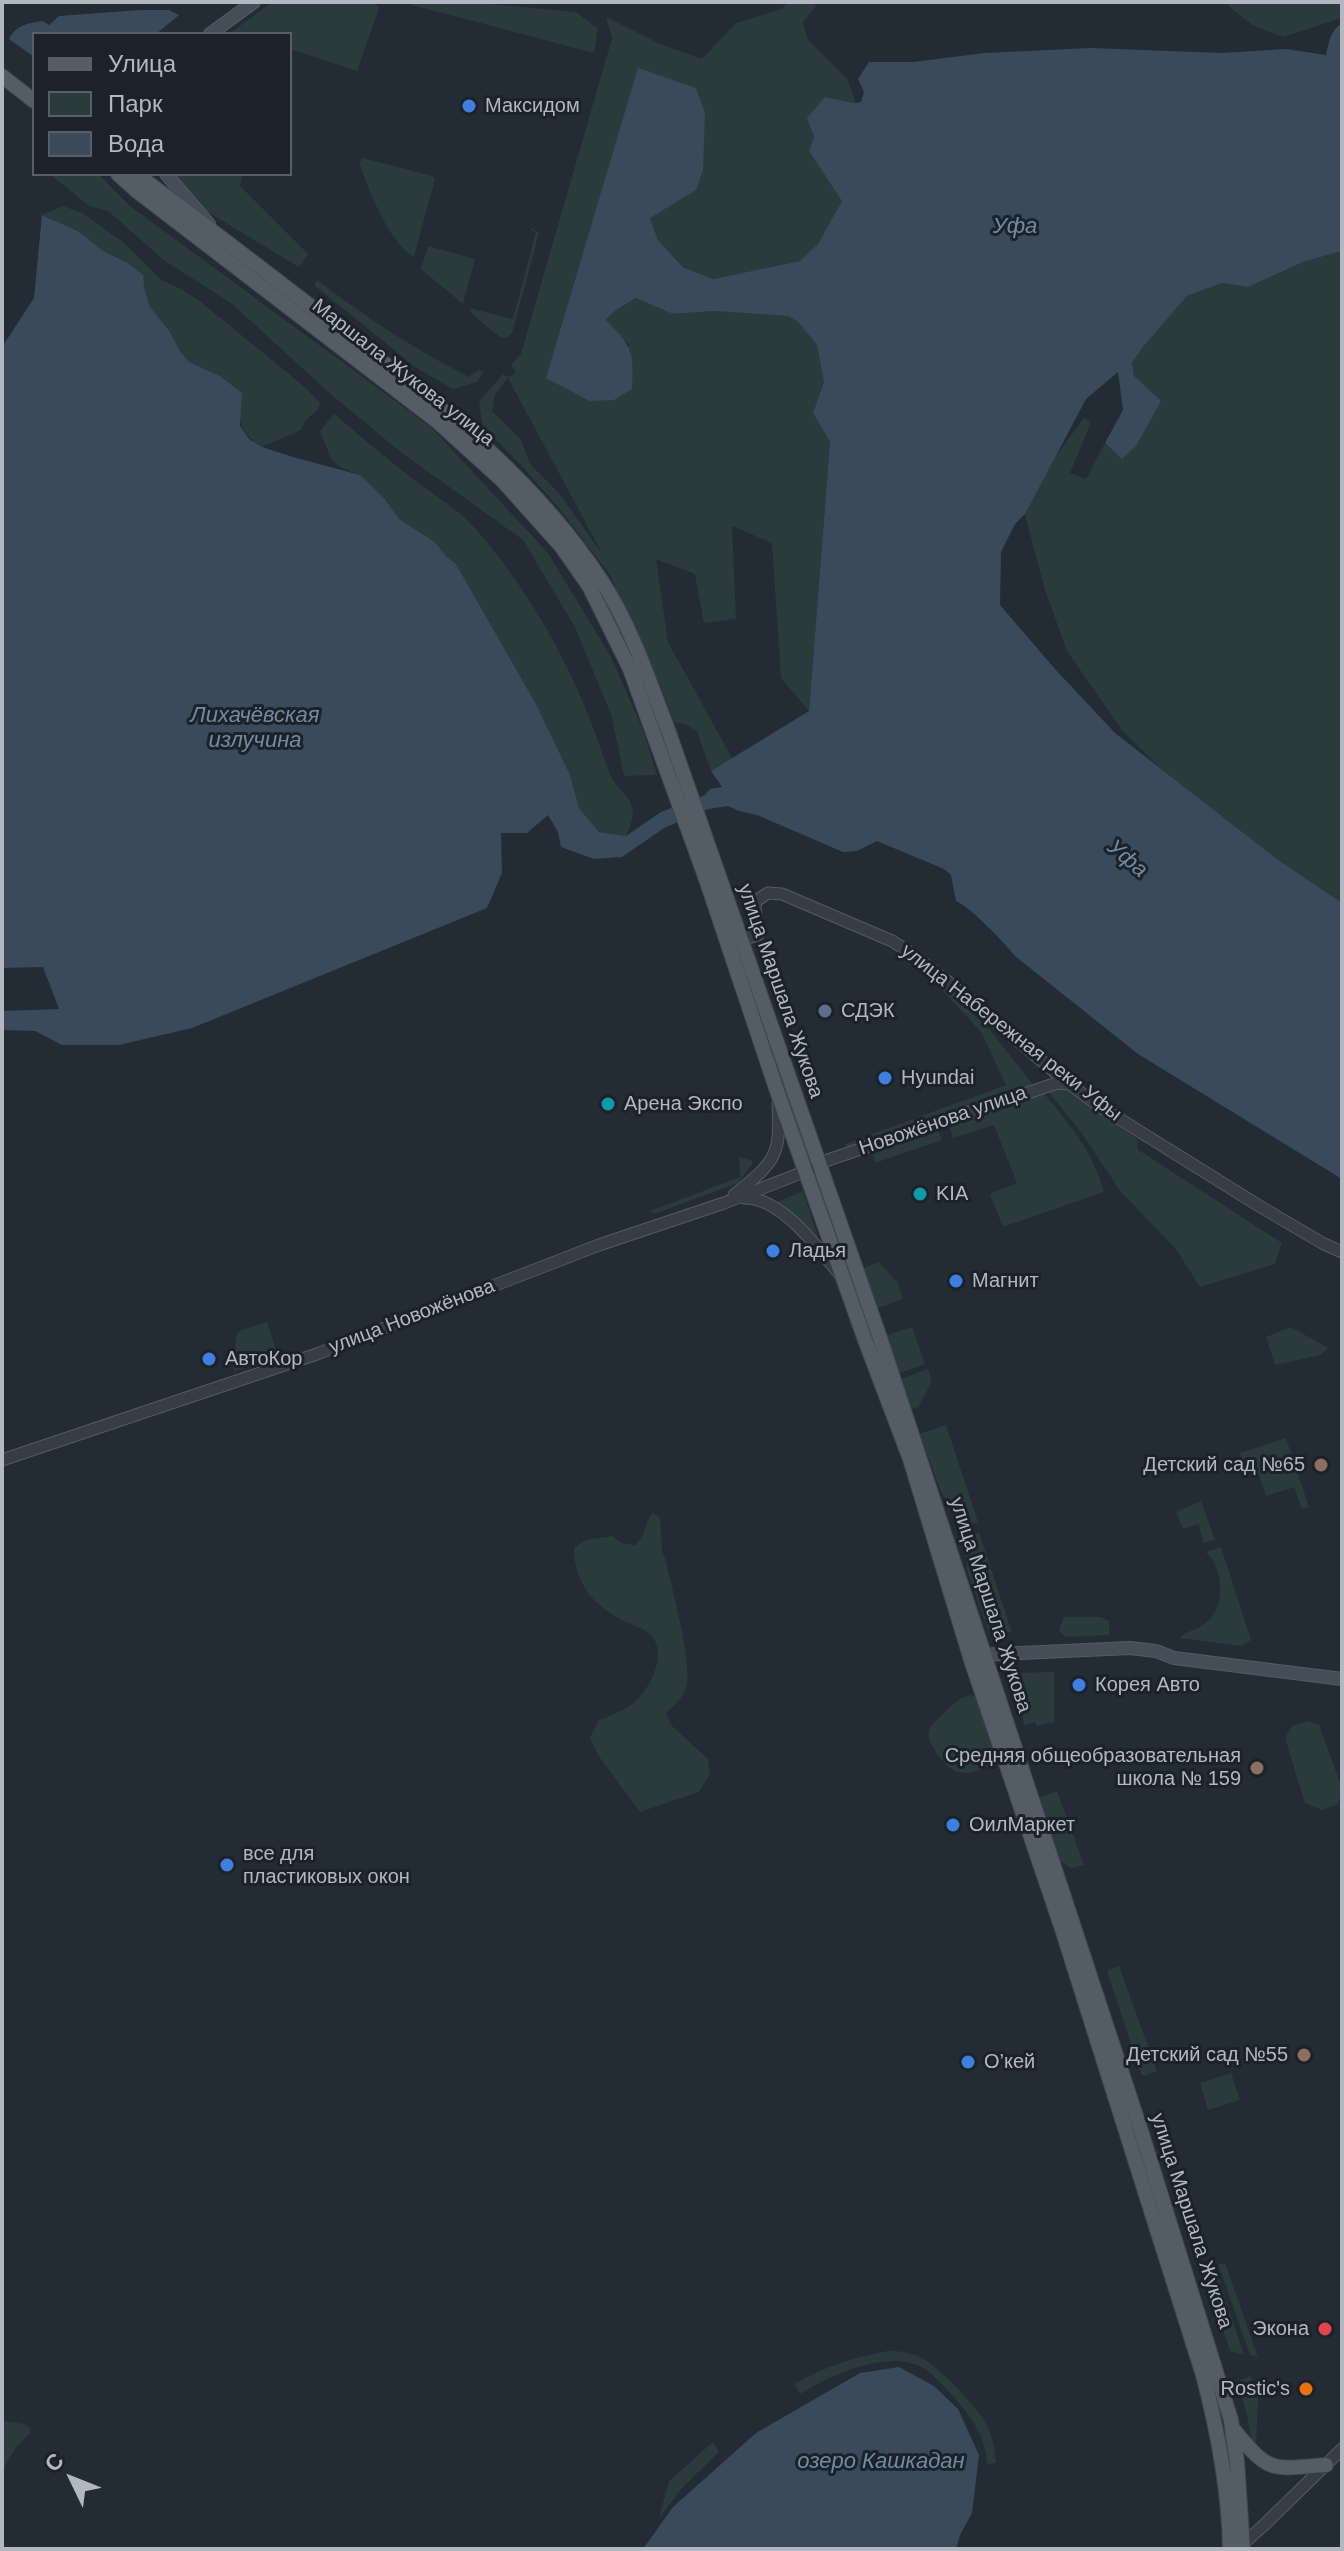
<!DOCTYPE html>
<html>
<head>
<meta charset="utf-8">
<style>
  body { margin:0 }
  #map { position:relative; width:1344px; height:2551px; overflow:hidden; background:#232b35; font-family:Arial,sans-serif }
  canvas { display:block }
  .frame { position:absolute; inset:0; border:4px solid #b1b8c2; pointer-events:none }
  .legend { position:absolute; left:32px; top:32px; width:260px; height:144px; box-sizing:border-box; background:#1c222a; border:2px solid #585e67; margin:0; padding:10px 14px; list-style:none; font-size:24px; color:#b1b8c2 }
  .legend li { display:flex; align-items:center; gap:16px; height:40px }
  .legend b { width:40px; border:2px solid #585e67 }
  .north { position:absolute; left:32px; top:2439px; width:80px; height:80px; -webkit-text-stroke:6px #1c222a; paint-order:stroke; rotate:313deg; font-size:22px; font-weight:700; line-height:32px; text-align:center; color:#b1b8c2 }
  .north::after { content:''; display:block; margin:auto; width:28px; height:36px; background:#b1b8c2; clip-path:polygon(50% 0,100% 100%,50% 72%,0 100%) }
</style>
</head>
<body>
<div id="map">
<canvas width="1344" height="2551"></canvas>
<div class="frame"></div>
<ul class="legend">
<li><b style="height:10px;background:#545c65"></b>Улица</li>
<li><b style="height:22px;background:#2b3b3b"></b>Парк</li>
<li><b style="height:22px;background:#3a4a5b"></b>Вода</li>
</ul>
<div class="north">С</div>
</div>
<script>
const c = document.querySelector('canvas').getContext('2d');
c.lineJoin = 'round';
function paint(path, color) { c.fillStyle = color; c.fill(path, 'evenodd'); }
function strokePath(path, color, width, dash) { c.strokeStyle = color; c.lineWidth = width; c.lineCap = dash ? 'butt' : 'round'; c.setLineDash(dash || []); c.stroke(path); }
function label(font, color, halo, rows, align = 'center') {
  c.font = font + ' Arial,sans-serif'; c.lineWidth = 6; c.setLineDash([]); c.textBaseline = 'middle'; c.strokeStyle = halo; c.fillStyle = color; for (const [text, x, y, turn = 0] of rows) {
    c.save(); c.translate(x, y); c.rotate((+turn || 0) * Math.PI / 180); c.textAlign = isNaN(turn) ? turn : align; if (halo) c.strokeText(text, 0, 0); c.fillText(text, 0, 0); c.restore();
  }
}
const green = new Path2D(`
  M 272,2 L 374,2 L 379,8 L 357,71 L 290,49 L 290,34 L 229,34 Z
  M 401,2 L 468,2 L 576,12 L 598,29 L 594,53 Z
  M 788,2 L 814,2 L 816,6 L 803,22 L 808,40 L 847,79 L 856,103 L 826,97 L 809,151 L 843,201 L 818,244 L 800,261 L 713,279 L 684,267 L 658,240 L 650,217 L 705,113 L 547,377 L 630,346 L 606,321 L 616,310 L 636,298 L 673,314 L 714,311 L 788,316 L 798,322 L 817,345 L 824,382 L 813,413 L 830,442 L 809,711 L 781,678 L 772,543 L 732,526 L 736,619 L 704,623 L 695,574 L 656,559 L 668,642 L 732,758 L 711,771 L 697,731 L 687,725 L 674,722 L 660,685 L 610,575 L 562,512 L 523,467 L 483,427 L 479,402 L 503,374 L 508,377 L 516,373 L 511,365 L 521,354 L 612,38 L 606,17 L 660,44 L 702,59 L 736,23 L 782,9 ZM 508,378 L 603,555 L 559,493 L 530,464 L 521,440 L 492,411 L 495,394 Z
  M 1224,2 L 1342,2 L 1342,18 L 1283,37 L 1252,25 Z
  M 363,158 L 432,176 L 435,179 L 414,257 C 388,242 369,190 359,163 Z
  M 50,174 L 98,174 L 130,206 L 432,428 L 548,553 L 611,657 L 643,730 L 657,775 L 624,776 L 612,717 L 575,627 L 523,540 L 402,453 L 334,397 L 231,303 L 165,261 L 108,211 L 89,206 Z
  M 174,174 L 242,174 L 240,186 L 308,254 L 299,267 L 201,208 Z
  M 63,206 L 82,213 L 123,242 L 161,280 L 181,289 L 201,302 L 306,388 L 320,403 L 319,408 L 305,421 L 301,430 L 262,447 C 237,431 239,421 242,393 L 220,376 L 189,362 L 180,351 L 170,332 L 150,307 L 144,287 L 128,263 L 103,251 L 78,231 L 42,215 Z
  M 531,228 L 539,233 L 512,333 L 508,337 L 501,338 L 471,313 L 470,308 L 513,319 L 536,232 L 531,230 Z
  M 428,246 L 475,259 L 463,304 L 421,269 Z
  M 1342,251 L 1342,903 L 1277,859 L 1159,767 L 1122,730 L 1067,651 L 1045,590 L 1025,514 L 1052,461 L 1084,418 L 1091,422 L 1070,473 L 1086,479 L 1105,443 L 1122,459 L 1133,376 L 1132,363 L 1143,347 L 1187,296 L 1222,283 L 1248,287 L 1303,262 Z
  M 317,280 C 366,317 414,349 469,377 L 479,370 L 484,372 L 476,382 L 453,389 L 415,367 L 314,285 Z
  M 334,414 C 361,436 387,459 414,480 C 433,494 456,508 472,525 C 534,594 579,679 607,767 C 617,799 646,794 626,836 L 599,832 L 579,808 L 570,775 L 536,704 L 456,564 L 445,555 L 435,542 L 399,519 L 384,498 L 360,475 L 340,467 L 331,459 L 320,431 Z
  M 873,943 L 932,976 L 990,1030 L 1035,1087 L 848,1151 L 845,1144 L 1006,1085 L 981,1032 L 931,978 Z
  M 1060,1087 L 1137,1139 L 1137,1149 L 1282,1243 L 1275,1264 L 1200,1287 L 1175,1248 L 1121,1192 L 1083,1135 L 1048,1091 Z
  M 1043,1092 C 1071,1127 1091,1148 1104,1192 L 1003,1227 L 990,1194 L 1017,1183 L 994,1125 L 953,1138 L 949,1126 Z
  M 938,1130 L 942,1140 L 875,1163 L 872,1153 Z
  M 739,1157 L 751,1160 L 753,1163 L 738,1183 L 654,1214 L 650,1211 L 740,1177 Z
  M 803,1191 L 819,1241 L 789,1214 L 772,1204 Z
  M 879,1262 L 898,1283 L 903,1299 L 878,1308 L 864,1268 Z
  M 267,1322 L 278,1356 L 234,1371 L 236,1336 L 239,1331 Z
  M 912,1327 L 925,1364 L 900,1373 L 887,1335 Z
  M 1291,1327 L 1328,1348 L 1320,1355 L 1275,1365 L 1266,1337 Z
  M 928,1369 L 932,1382 L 918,1407 L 911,1409 L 901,1379 Z
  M 946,1425 L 978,1522 L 960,1529 L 957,1527 L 950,1505 L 941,1492 L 920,1434 Z
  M 1286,1438 L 1309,1507 L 1302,1509 L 1294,1487 L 1266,1496 L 1253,1458 L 1243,1461 L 1240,1453 Z
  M 1201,1501 L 1215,1540 L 1203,1543 L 1199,1524 L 1183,1529 L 1176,1512 Z
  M 653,1513 L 660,1518 L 662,1551 L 665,1558 C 671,1586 694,1665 686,1689 C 682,1699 673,1706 666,1714 L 672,1726 L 708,1759 L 710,1774 L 699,1792 L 640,1812 L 598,1755 L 590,1738 L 598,1721 C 608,1716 622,1712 631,1705 C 648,1692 666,1660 654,1639 C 650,1631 637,1627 629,1623 C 596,1609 574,1585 574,1548 L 585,1540 L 612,1536 L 621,1543 L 635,1545 C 648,1533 643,1523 653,1513 Z
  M 979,1532 L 1011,1630 L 1011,1632 L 989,1632 L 967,1570 L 967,1559 L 961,1539 Z
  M 1221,1547 L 1251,1640 L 1242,1646 L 1180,1638 C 1187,1630 1194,1631 1202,1626 C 1227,1609 1225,1571 1206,1552 Z
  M 1064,1617 L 1101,1617 L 1109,1621 L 1109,1635 L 1066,1637 L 1059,1630 Z
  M 1054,1672 L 1054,1722 L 1037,1726 L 1035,1722 L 1025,1725 L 1008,1673 Z
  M 972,1695 L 981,1699 L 999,1754 C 994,1767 968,1777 955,1771 C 945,1766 925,1742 929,1730 C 932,1723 940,1717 946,1711 C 955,1703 960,1696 972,1695 Z
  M 1307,1721 L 1319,1725 L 1342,1788 L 1338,1804 L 1322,1810 L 1305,1803 L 1285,1738 L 1292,1726 Z
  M 1057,1791 L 1084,1865 L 1071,1868 L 1059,1860 L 1038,1798 Z
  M 1119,1966 L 1157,2071 L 1144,2076 L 1141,2074 L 1107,1971 Z
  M 1231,2073 L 1240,2100 L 1208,2110 L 1200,2083 Z
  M 1225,2263 L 1258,2357 L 1250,2355 L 1218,2264 Z
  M 1210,2268 L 1217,2273 L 1244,2355 L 1230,2351 L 1204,2274 L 1204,2270 Z
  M 888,2351 C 899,2351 910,2352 920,2357 C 939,2366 977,2407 987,2425 C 993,2437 994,2450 996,2463 L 987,2464 C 986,2439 974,2422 959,2403 C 949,2392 936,2376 923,2368 C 890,2348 830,2375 800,2394 L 794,2384 C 823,2367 855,2357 888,2351 Z
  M 1250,2376 L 1258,2397 L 1256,2447 L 1251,2438 L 1246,2410 L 1236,2382 Z
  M 2,2421 L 24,2424 L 30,2428 L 30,2433 L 15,2449 L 2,2471 Z
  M 713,2442 L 719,2452 L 682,2488 L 659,2518 L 669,2481 Z`);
const water = new Path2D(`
  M 140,10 L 169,10 L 179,15 L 156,34 L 34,34 L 34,57 L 9,39 C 16,25 28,23 43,21 L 49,25 L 59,16 Z
  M 1342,23 L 1342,251 L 1303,262 L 1248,287 L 1222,283 L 1187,296 L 1143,347 L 1132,363 L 1134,376 L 1161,401 L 1136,446 L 1122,459 L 1105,443 L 1123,410 L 1118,372 L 1086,399 L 1025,514 L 1015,524 L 1001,552 L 1000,605 L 1055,669 L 1115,733 L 1277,859 L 1342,903 L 1342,1179 L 1138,1054 L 1015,956 C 1005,943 970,907 956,901 L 951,875 L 944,869 L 877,841 L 857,851 L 843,852 L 757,815 L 739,811 L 728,806 L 708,809 L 664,828 L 622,857 L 594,859 L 561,847 L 558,832 L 548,815 L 527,833 L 501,833 L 502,873 L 487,908 L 192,1028 L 119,1045 L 62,1045 L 35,1031 L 2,1030 L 2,1011 L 59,1009 L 43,967 L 2,968 L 2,347 L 34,298 L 42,215 L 78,231 L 103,251 L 128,263 L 143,275 L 144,287 L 150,307 L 170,332 L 180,351 L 189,362 L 220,376 L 242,393 L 240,426 L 249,439 L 262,447 L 293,457 L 360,475 L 384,498 L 399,519 L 435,542 L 445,555 L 456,564 L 536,704 L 570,775 L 579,808 L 599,832 L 626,836 L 661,812 L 705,795 L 710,789 L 722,787 L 711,771 L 809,711 L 830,442 L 813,413 L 824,382 L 817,345 L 798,322 L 788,316 L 714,311 L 673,314 L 636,298 L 616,310 L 606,320 C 632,347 634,350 632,389 L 614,400 L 590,401 L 546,378 L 638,68 L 696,88 L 705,113 L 703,170 L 696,190 L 650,218 L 658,240 L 683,267 L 713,279 L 800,261 L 818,244 L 842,201 L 809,151 L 814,136 L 807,118 L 825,97 L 855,103 L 861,102 L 864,92 L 858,79 L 869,62 L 914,62 L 984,53 L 1090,48 L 1222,53 L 1286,49 L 1326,55 C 1329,42 1330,31 1342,23 Z
  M 899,2367 L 934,2386 L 958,2409 L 979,2455 L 972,2513 L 960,2535 L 956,2549 L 643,2549 L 673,2507 L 756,2433 L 860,2373 Z`);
const tertiary = new Path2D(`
  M 741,940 L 758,935 L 755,907 L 756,901 L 768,893 L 782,894 L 892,941 L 908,951 L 947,981 L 1069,1084 L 1102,1108 L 1256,1204 L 1322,1243 L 1342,1252
  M 734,1195 C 775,1161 781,1158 778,1103
  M 744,1198 C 781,1197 818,1248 840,1275
  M 2,1460 L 317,1354 L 599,1245 L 724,1203 L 819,1166 L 825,1161 L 1057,1083 L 1069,1084
  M 1236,2543 L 1244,2543 L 1263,2526 L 1342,2449`);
const secondary = new Path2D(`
  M 210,34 L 254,2
  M 166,174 L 209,224
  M 978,1655 L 1130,1648 L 1156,1651 L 1174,1658 L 1342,1679`);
const primary = new Path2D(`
  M 2,76 L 34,101
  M 118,174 L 138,192 L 438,422 L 502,480 L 561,546 L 589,586 L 630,669 L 706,879 L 778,1094 L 865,1340 L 910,1459 L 971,1660 L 1062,1929 L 1203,2375 C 1218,2432 1229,2490 1230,2549
  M 136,174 C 208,227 278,281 349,336 C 444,410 533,477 601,580 C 630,624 649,680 668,730 L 878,1332 L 1142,2134 L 1231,2420 L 1237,2462 L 1243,2549
  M 1234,2430 C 1270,2474 1271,2469 1326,2465`);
const markers = [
  [469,106,8,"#3f7fe0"],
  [825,1011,8,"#5c6f8a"],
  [885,1078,8,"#3f7fe0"],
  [608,1104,8,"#0f9aa8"],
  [920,1194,8,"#0f9aa8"],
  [773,1251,8,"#3f7fe0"],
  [956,1281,8,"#3f7fe0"],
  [209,1359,8,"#3f7fe0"],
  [1321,1465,8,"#8d6e63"],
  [1079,1685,8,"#3f7fe0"],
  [1257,1768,8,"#8d6e63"],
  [953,1825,8,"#3f7fe0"],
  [227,1865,8,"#3f7fe0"],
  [1304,2055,8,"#8d6e63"],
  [968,2062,8,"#3f7fe0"],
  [1325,2329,8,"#e0444e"],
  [1306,2389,8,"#e8710a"]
];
const poiNames = [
  ["Максидом",485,106],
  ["СДЭК",841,1011],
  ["Hyundai",901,1078],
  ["Арена Экспо",624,1104],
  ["KIA",936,1194],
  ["Ладья",789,1251],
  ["Магнит",972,1281],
  ["АвтоКор",225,1359],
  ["Детский сад №65",1305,1465,"right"],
  ["Корея Авто",1095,1685],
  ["Средняя общеобразовательная",1241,1756,"right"],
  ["школа № 159",1241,1779,"right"],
  ["ОилМаркет",969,1825],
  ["все для",243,1854],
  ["пластиковых окон",243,1877],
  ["Детский сад №55",1288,2055,"right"],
  ["О’кей",984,2062],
  ["Экона",1309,2329,"right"],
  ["Rostic's",1290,2389,"right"]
];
const streetNames = [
  ["Маршала Жукова улица",403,373,38],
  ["улица Маршала Жукова",780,991,71],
  ["улица Набережная реки Уфы",1011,1033,38],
  ["Новожёнова улица",943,1121,-19],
  ["улица Новожёнова",412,1317,-21],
  ["улица Маршала Жукова",990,1605,72],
  ["улица Маршала Жукова",1191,2221,72]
];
const waterNames = [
  ["Уфа",1015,227],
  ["Лихачёвская",255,716],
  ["излучина",255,741],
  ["Уфа",1127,859,40],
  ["озеро Кашкадан",881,2462]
];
paint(green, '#2b3b3b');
paint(water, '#3a4a5b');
strokePath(tertiary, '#545b63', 13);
strokePath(secondary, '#545b63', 14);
strokePath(primary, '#40464f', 16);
strokePath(tertiary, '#363d45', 11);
strokePath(secondary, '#454d58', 12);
strokePath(primary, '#545c65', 14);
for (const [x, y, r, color] of markers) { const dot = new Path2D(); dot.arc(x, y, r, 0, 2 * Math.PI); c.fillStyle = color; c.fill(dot); strokePath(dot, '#1c222a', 3); }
label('20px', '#b1b8c2', '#1c222a', poiNames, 'left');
label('20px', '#b1b8c2', '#1c222a', streetNames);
label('italic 22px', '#758aa1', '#1c222a', waterNames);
</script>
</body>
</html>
